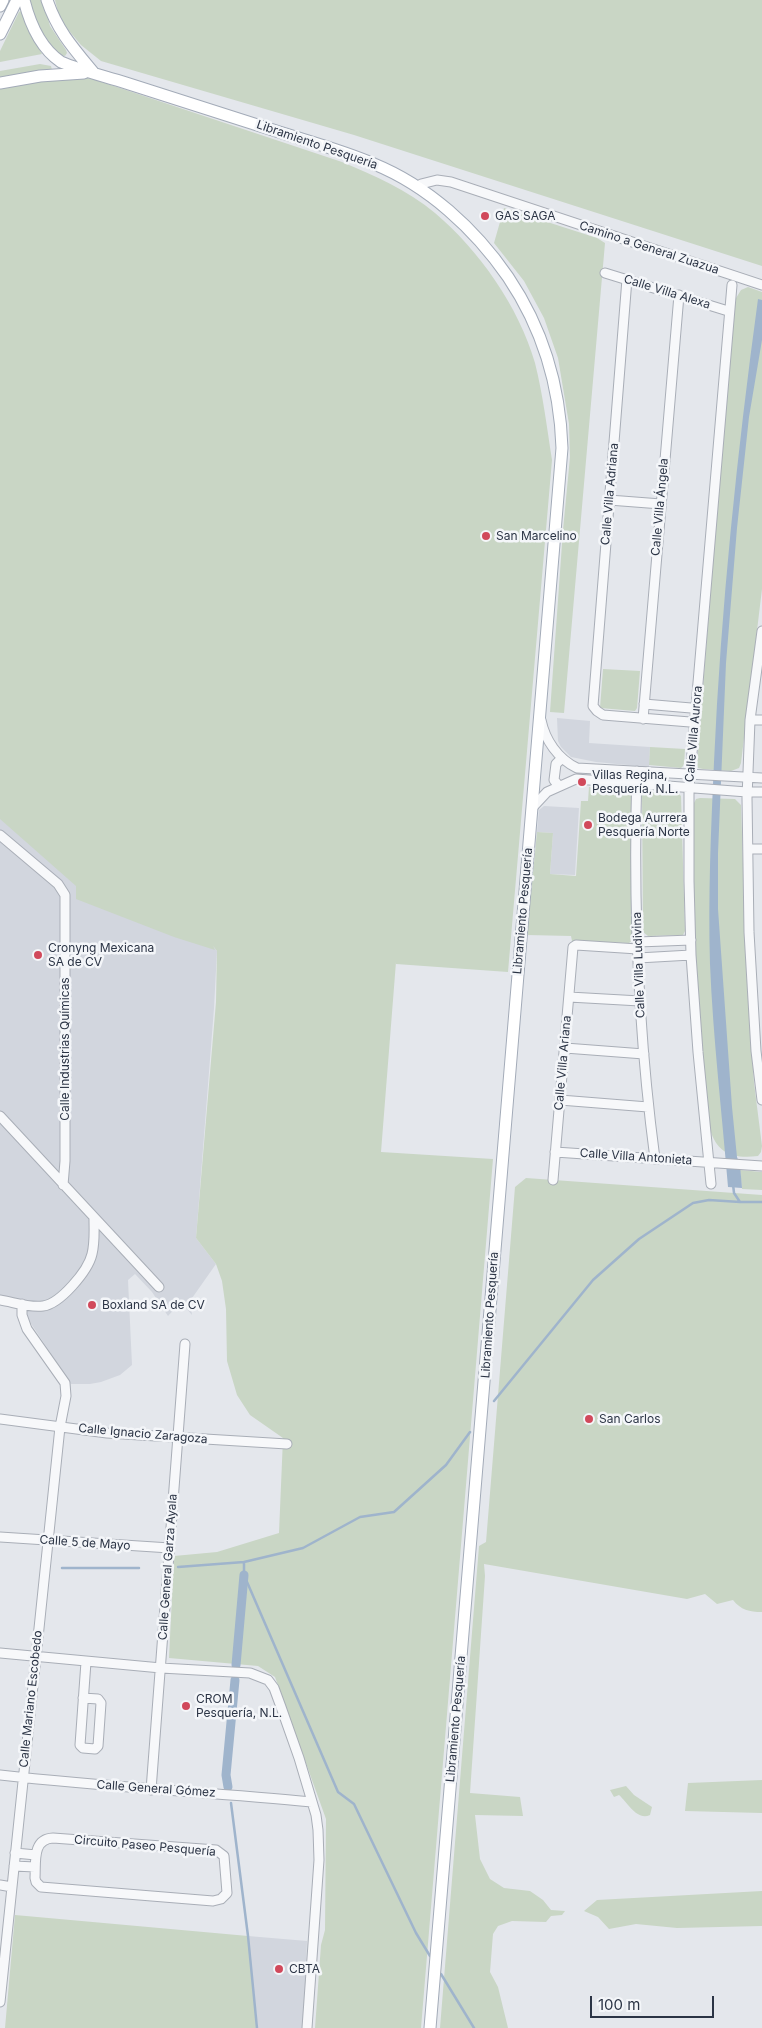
<!DOCTYPE html>
<html>
<head>
<meta charset="utf-8">
<style>
  body { margin:0 }
  #map { position:relative; width:762px; height:2028px; overflow:hidden; background:#e4e7ec; font-family:Inter,sans-serif }
  canvas { display:block }
  .scale { position:absolute; left:590px; top:1996px; width:124px; height:22px; box-sizing:border-box; border:2px solid #2b3445; border-top:0; padding-left:6px; font-size:15px; line-height:18px; white-space:nowrap; color:#2b3445; -webkit-text-stroke:4px #f4f6f9; paint-order:stroke }
</style>
</head>
<body>
<div id="map">
<canvas width="762" height="2028"></canvas>
<div class="scale">100 m</div>
</div>
<script>
const c = document.querySelector('canvas').getContext('2d');
c.lineJoin = 'round';
function paint(path, color) { c.fillStyle = color; c.fill(path, 'evenodd'); }
function strokePath(path, color, width, dash) { c.strokeStyle = color; c.lineWidth = width; c.lineCap = dash ? 'butt' : 'round'; c.setLineDash(dash || []); c.stroke(path); }
function label(font, color, halo, rows, align = 'center') {
  c.font = font + ' Inter,sans-serif'; c.lineWidth = 5; c.setLineDash([]); c.textBaseline = 'middle'; c.strokeStyle = halo; c.fillStyle = color; for (const [text, x, y, turn = 0] of rows) {
    c.save(); c.translate(x, y); c.rotate((+turn || 0) * Math.PI / 180); c.textAlign = isNaN(turn) ? turn : align; if (halo) c.strokeText(text, 0, 0); c.fillText(text, 0, 0); c.restore();
  }
}
const built = new Path2D(`
  M 0,681 L 217,951 L 214,1008 L 196,1238 L 216,1264 L 190,1301 L 192,1315 L 181,1302 L 168,1316 L 152,1292 L 135,1274 L 128,1280 L 132,1365 L 120,1375 L 101,1382 L 90,1384 L 71,1384 L 26,1316 L 25,1300 L 0,1297 Z
  M 557,718 L 590,721 L 589,743 L 650,747 L 649,767 L 596,762 L 571,757 L 561,747 L 558,741 Z
  M 544,806 L 579,808 L 575,875 L 550,874 L 553,833 L 537,832 L 539,810 Z
  M 248,1936 L 307,1941 L 303,2028 L 258,2028 Z`);
const green = new Path2D(`
  M 29,0 L 43,0 L 50,26 L 66,50 L 67,53 L 65,56 L 55,54 L 39,31 Z
  M 55,0 L 762,0 L 762,266 L 354,135 L 101,61 L 81,45 L 60,20 Z
  M 21,11 L 42,54 L 0,62 L 0,51 L 19,12 Z
  M 40,64 L 51,66 L 52,70 L 0,77 L 0,71 Z
  M 82,77 L 93,79 L 342,162 C 373,175 408,190 435,213 C 479,250 519,307 535,363 C 543,395 547,428 552,460 L 508,972 L 396,964 L 396,962 L 381,1152 L 493,1159 L 421,2028 L 315,2028 L 321,1945 L 325,1930 L 326,1819 L 275,1677 L 258,1666 L 169,1658 L 174,1556 L 217,1552 L 279,1533 L 283,1438 L 250,1415 L 237,1395 L 227,1361 L 226,1309 L 222,1281 L 216,1264 L 196,1238 L 216,1002 L 217,951 L 213,946 L 215,950 L 174,937 L 76,899 L 76,886 L 0,819 L 0,88 L 22,82 Z
  M 504,208 L 597,238 L 605,243 L 564,713 L 550,712 L 563,530 L 570,457 L 569,424 L 558,358 L 544,318 L 524,281 L 494,243 Z
  M 748,287 L 762,292 L 762,589 L 741,763 L 739,768 L 731,771 L 703,769 L 698,768 L 697,764 L 733,303 L 741,290 Z
  M 603,669 L 640,671 L 637,708 L 635,711 L 600,708 Z
  M 650,747 L 685,749 L 684,765 L 681,768 L 649,765 Z
  M 589,787 L 626,789 L 631,793 L 634,939 L 629,943 L 572,941 L 571,936 L 527,935 L 537,832 L 553,833 L 550,874 L 576,876 L 581,801 L 588,801 Z
  M 646,792 L 678,793 L 681,796 L 685,931 L 683,935 L 648,936 L 643,932 L 642,795 Z
  M 700,798 L 735,799 L 741,805 L 747,981 L 754,1083 L 762,1146 L 761,1152 L 758,1156 C 734,1159 717,1154 710,1129 C 699,1021 690,912 694,803 L 696,799 Z
  M 740,1170 L 762,1172 L 762,1190 L 742,1189 Z
  M 526,1178 L 762,1195 L 762,1612 C 749,1612 741,1610 733,1600 L 717,1604 L 705,1594 L 687,1599 L 484,1564 L 485,1576 L 470,1793 L 520,1797 L 523,1816 L 475,1815 L 480,1859 L 490,1879 L 504,1888 L 530,1891 L 543,1900 L 551,1910 L 565,1911 L 562,1915 L 551,1916 L 546,1922 L 512,1921 L 498,1926 L 493,1934 L 490,1972 L 498,1987 L 508,2028 L 440,2028 L 479,1546 L 486,1542 L 515,1187 Z
  M 762,1780 L 762,1813 L 685,1811 L 688,1783 Z
  M 626,1786 L 634,1795 L 652,1807 L 650,1815 C 637,1821 628,1803 619,1795 L 614,1797 L 610,1790 Z
  M 762,1891 L 762,1926 L 677,1928 L 636,1924 L 609,1929 L 598,1917 L 584,1911 L 597,1900 Z
  M 15,1915 L 248,1936 L 257,2028 L 5,2028 Z`);
const water = new Path2D(`
  M 758,299 L 762,300 L 762,340 L 749,417 L 737,528 L 726,663 L 718,853 L 718,909 L 732,1107 L 737,1157 L 740,1165 L 742,1188 L 728,1187 C 722,1113 713,1038 710,964 C 708,896 711,829 714,762 C 721,607 737,453 758,299 Z`);
const stream = new Path2D(`
  M 733,1184 L 734,1193 L 740,1202 L 762,1202
  M 494,1401 L 593,1280 L 639,1239 L 693,1203 L 709,1200 L 740,1202
  M 178,1567 L 244,1562
  M 62,1568 L 139,1568
  M 231,1803 L 248,1936 L 257,2028
  M 430,1956 L 416,1933 L 354,1804 L 338,1792 L 244,1575 L 244,1562 L 303,1548 L 360,1517 L 394,1512 L 446,1465 L 470,1432
  M 441,1974 L 474,2028`);
const canal = new Path2D(`
  M 236,1665 L 244,1575
  M 228,1787 L 226,1775 L 235,1680`);
const minor = new Path2D(`
  M 421,184 L 437,180 L 451,182 L 762,285
  M 605,273 L 728,311
  M 627,279 L 593,706 L 597,711 L 603,715 L 690,722
  M 609,500 L 661,504
  M 762,631 L 750,720 L 747,798 L 749,932 L 756,1051 L 762,1100
  M 644,704 L 691,708
  M 643,719 L 679,295
  M 541,720 C 545,740 558,759 577,768 L 762,778
  M 750,720 L 762,720
  M 637,771 C 633,900 638,1031 655,1159
  M 559,786 L 554,780 L 556,764 L 562,758
  M 532,808 L 547,792 L 576,779 L 747,792 L 762,792
  M 0,835 L 58,884 L 65,895 L 65,1161 L 63,1185
  M 748,849 L 762,849
  M 638,942 L 691,940
  M 638,958 L 691,955
  M 569,997 L 640,1001
  M 565,1048 L 644,1054
  M 560,1100 L 648,1107
  M 0,1116 L 159,1287
  M 555,1152 L 762,1166
  M 553,1180 L 573,947 L 576,945 L 638,949
  M 711,1184 L 698,1052 L 691,955 L 689,881 L 689,788 L 732,285
  M 0,1300 C 13,1302 29,1308 43,1306 C 60,1304 88,1271 92,1254 C 95,1242 94,1230 94,1219
  M 0,1419 L 107,1433 L 287,1444
  M 0,1537 L 170,1548
  M 0,1653 L 161,1668 L 250,1673 L 268,1680 L 274,1688 L 281,1707 L 299,1758 L 316,1815 L 318,1830 L 319,1860 L 307,2028
  M 83,1698 L 98,1699 L 101,1703 L 98,1746 L 95,1749 L 83,1748 L 80,1745 L 86,1662
  M 0,1775 C 104,1787 208,1792 312,1802
  M 151,1790 L 185,1344
  M 53,1838 L 216,1850 L 224,1856 L 227,1893 L 221,1899 L 213,1901 L 41,1887 L 36,1882 L 35,1878 C 36,1862 32,1839 53,1838 Z
  M 15,1853 L 36,1855
  M 14,1866 L 35,1867
  M 0,1885 L 12,1887
  M 0,2002 L 60,1427 L 66,1396 L 65,1383 L 27,1329 L 22,1315 L 22,1304`);
const major = new Path2D(`
  M 24,0 C 30,24 40,48 61,62 C 82,71 104,76 126,83 C 175,99 224,114 273,130 C 307,141 342,150 374,164 C 428,186 475,229 508,277 C 543,329 560,386 562,448 L 430,2028
  M 47,0 C 57,30 73,48 93,72
  M 0,6 L 3,0
  M 0,34 L 17,0
  M 0,83 L 40,76 L 84,73`);
const markers = [
  [485,216,5,"#d1495b"],
  [486,536,5,"#d1495b"],
  [582,782,5,"#d1495b"],
  [588,825,5,"#d1495b"],
  [38,955,5,"#d1495b"],
  [92,1305,5,"#d1495b"],
  [589,1419,5,"#d1495b"],
  [186,1706,5,"#d1495b"],
  [279,1969,5,"#d1495b"]
];
const streetNames = [
  ["Libramiento Pesquería",317,145,19],
  ["Camino a General Zuazua",649,248,18],
  ["Calle Villa Alexa",667,292,17],
  ["Calle Villa Adriana",610,494,-85],
  ["Calle Villa Ángela",660,507,-85],
  ["Calle Villa Aurora",694,734,-85],
  ["Libramiento Pesquería",523,911,-85],
  ["Calle Villa Ludivina",639,965,-92],
  ["Calle Industrias Químicas",65,1049,-90],
  ["Calle Villa Ariana",563,1063,-85],
  ["Calle Villa Antonieta",636,1157,4],
  ["Libramiento Pesquería",490,1315,-86],
  ["Calle Ignacio Zaragoza",143,1434,5],
  ["Calle 5 de Mayo",85,1543,4],
  ["Calle General Garza Ayala",168,1567,-86],
  ["Calle Mariano Escobedo",31,1699,-84],
  ["Libramiento Pesquería",456,1719,-85],
  ["Calle General Gómez",156,1789,4],
  ["Circuito Paseo Pesquería",145,1846,5]
];
const poiNames = [
  ["GAS SAGA",495,216],
  ["San Marcelino",496,536],
  ["Villas Regina,",592,775],
  ["Pesquería, N.L.",592,789],
  ["Bodega Aurrera",598,818],
  ["Pesquería Norte",598,832],
  ["Cronyng Mexicana",48,948],
  ["SA de CV",48,962],
  ["Boxland SA de CV",102,1305],
  ["San Carlos",599,1419],
  ["CROM",196,1699],
  ["Pesquería, N.L.",196,1713],
  ["CBTA",289,1969]
];
paint(built, '#d2d6de');
paint(green, '#c9d6c5');
paint(water, '#9fb4cc');
strokePath(stream, '#9fb4cc', 2.5);
strokePath(canal, '#9fb4cc', 9);
strokePath(minor, '#a9aeb7', 11);
strokePath(major, '#a3abb8', 13);
strokePath(minor, '#f7f8fa', 9);
strokePath(major, '#fff', 11);
for (const [x, y, r, color] of markers) { const dot = new Path2D(); dot.arc(x, y, r, 0, 2 * Math.PI); c.fillStyle = color; c.fill(dot); strokePath(dot, '#f4f6f9', 2); }
label('12px', '#2b3445', '#f4f6f9', streetNames);
label('12px', '#2b3445', '#f4f6f9', poiNames, 'left');
</script>
</body>
</html>
